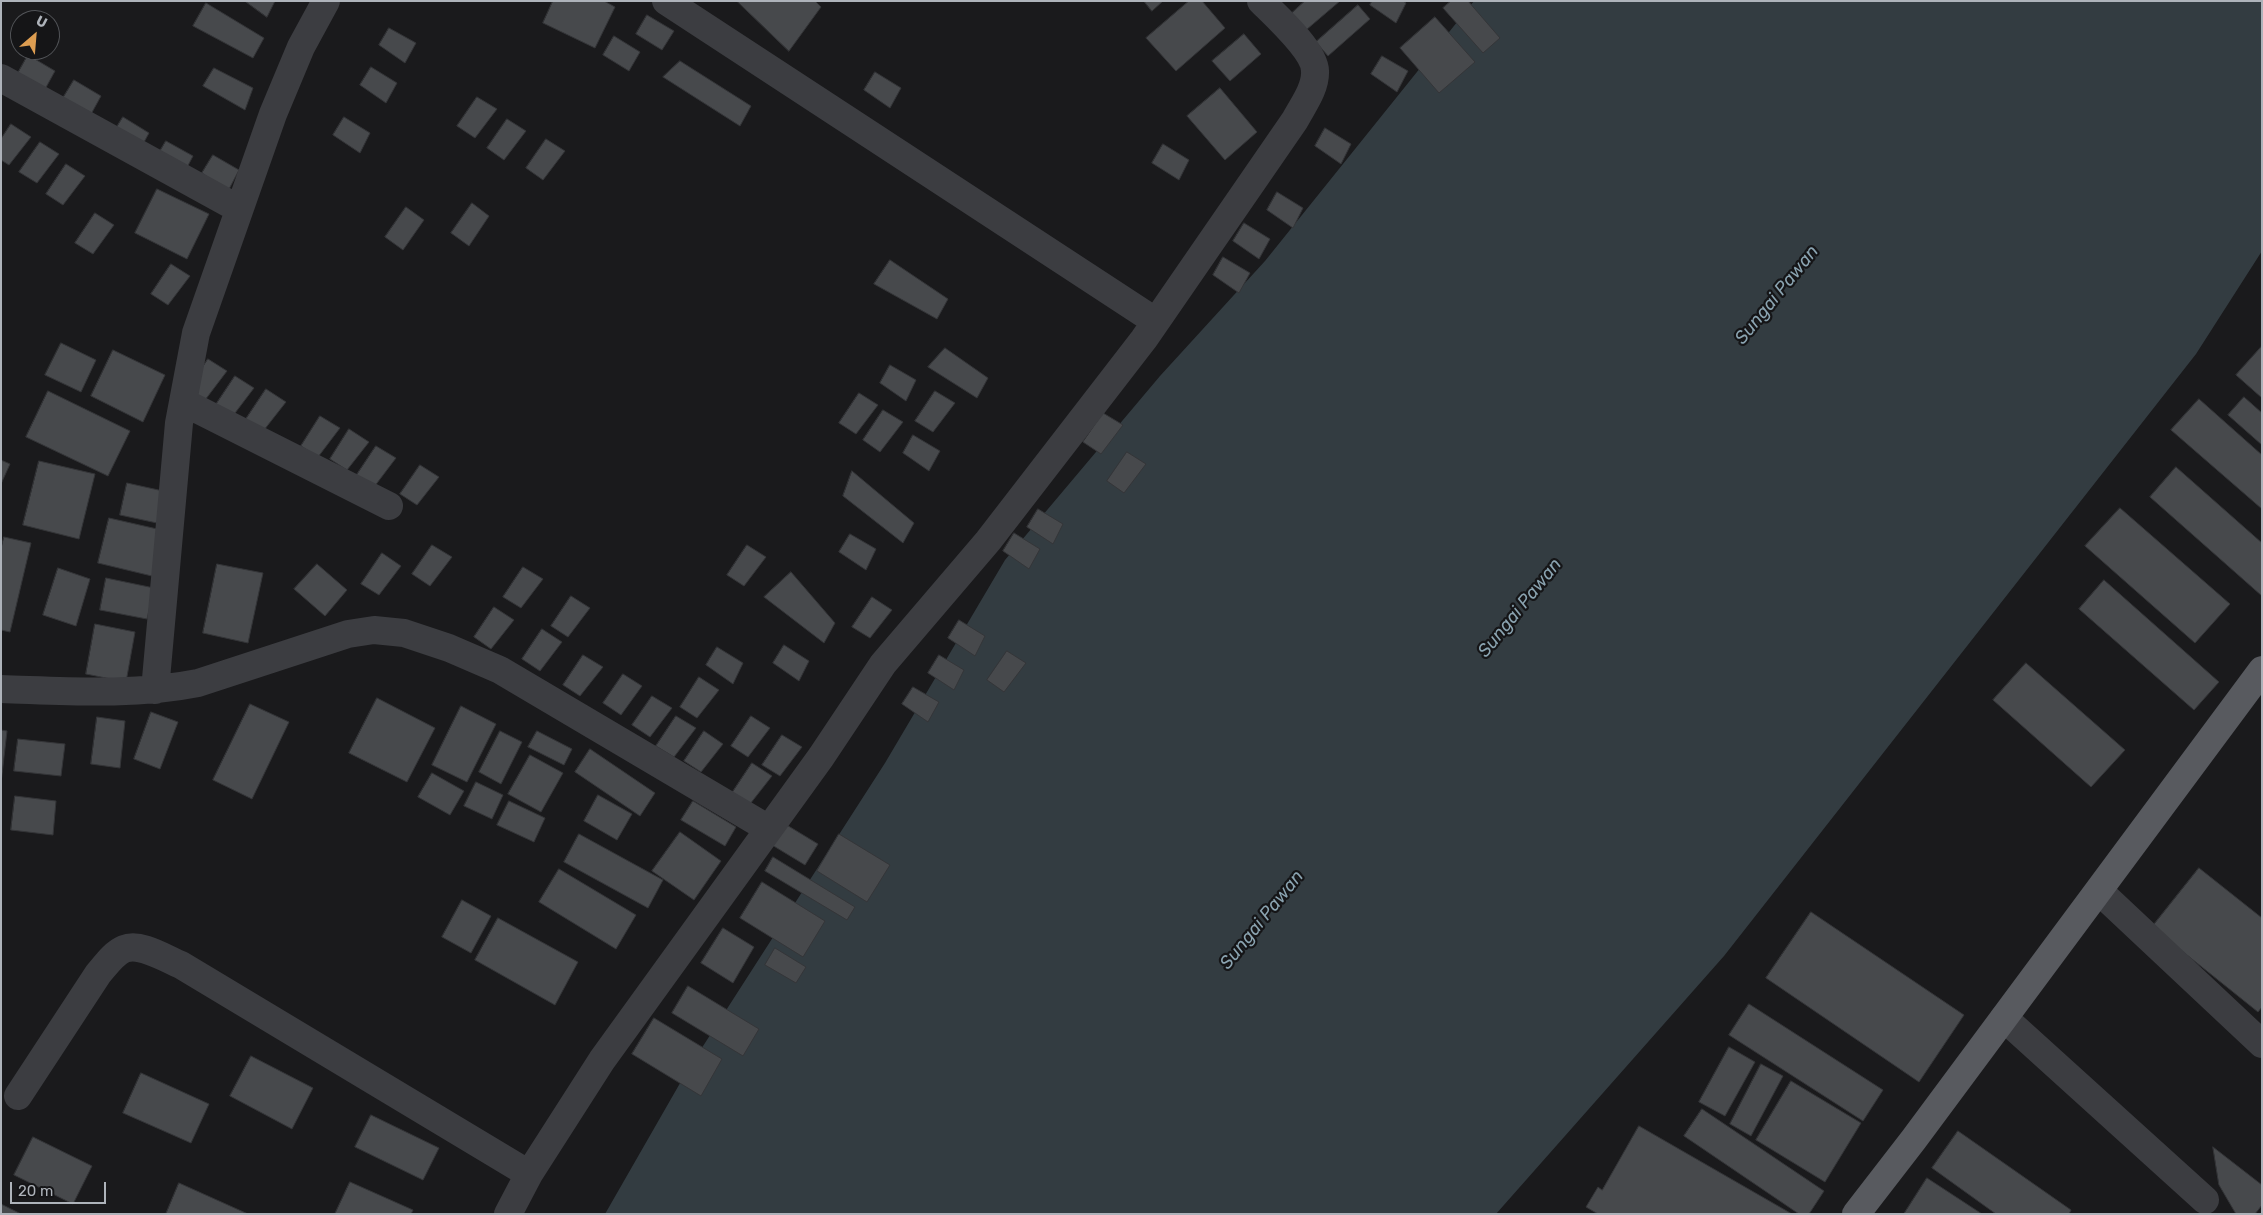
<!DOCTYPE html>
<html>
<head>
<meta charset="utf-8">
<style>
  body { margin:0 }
  #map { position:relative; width:2263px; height:1215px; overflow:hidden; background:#1a1a1c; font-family:Rubik,sans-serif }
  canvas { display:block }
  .frame { position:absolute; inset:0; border:2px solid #aeb3ba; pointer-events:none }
  .north { position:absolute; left:10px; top:10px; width:50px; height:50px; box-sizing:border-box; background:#151517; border:1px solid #525458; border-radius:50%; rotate:27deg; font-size:14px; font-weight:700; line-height:20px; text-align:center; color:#aeb3ba }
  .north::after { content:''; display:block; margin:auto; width:18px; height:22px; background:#dd9d51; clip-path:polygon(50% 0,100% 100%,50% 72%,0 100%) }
  .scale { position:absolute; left:10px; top:1182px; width:96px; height:22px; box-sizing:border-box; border:2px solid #aeb3ba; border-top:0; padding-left:6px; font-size:15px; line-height:18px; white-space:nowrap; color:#aeb3ba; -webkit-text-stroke:4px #151517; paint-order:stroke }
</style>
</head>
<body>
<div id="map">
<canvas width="2263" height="1215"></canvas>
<div class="frame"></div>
<div class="north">U</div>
<div class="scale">20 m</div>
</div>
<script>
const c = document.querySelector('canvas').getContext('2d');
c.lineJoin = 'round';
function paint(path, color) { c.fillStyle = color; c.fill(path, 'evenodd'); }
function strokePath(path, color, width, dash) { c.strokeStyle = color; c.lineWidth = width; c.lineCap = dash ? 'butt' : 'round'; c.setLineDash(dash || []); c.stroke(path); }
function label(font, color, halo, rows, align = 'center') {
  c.font = font + ' Rubik,sans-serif'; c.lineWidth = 4.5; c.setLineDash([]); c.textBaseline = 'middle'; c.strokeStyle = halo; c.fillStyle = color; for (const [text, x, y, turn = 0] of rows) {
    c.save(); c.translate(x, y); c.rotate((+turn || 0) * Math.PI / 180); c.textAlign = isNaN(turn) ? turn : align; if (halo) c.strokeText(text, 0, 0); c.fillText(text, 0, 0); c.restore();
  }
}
const water = new Path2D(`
  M 1474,1 L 2262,1 L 2262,251 L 2196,354 L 1724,956 L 1496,1214 L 605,1214 L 687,1071 L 885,763 L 1005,560 L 1160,376 L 1265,261 Z`);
const building = new Path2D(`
  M 245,1 L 275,1 L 267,17 Z
  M 553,1 L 604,1 L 615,7 L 595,48 L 543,23 Z
  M 737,1 L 815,1 L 821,7 L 789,51 Z
  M 1144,1 L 1163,1 L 1152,11 Z
  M 1189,1 L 1202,1 L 1225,28 L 1176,71 L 1146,38 Z
  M 1305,1 L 1340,1 L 1306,30 L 1292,13 Z
  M 1372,1 L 1403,1 L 1406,3 L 1396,23 L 1370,5 Z
  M 1451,1 L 1468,1 L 1500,38 L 1483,53 L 1443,8 Z
  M 206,3 L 264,38 L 253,58 L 193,26 Z
  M 1358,5 L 1370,19 L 1328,56 L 1316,42 Z
  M 647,15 L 674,31 L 662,50 L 636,34 Z
  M 1435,17 L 1475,62 L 1439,93 L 1400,48 Z
  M 389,28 L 416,43 L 405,63 L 379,45 Z
  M 1244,34 L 1261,54 L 1230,81 L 1212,61 Z
  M 614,36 L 640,52 L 629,71 L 603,55 Z
  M 28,55 L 55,71 L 44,91 L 18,73 Z
  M 1382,56 L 1408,71 L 1397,92 L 1371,74 Z
  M 680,61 L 751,106 L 740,126 L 663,77 Z
  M 371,67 L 397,83 L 386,103 L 360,85 Z
  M 214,68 L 253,88 L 245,110 L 203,86 Z
  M 875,72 L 901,88 L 890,108 L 864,90 Z
  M 74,80 L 101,96 L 90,116 L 63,98 Z
  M 1220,88 L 1257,132 L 1225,160 L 1187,116 Z
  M 477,97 L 497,109 L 475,138 L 457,126 Z
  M 123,117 L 149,133 L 138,153 L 112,135 Z
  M 344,117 L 370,133 L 360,153 L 333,135 Z
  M 507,119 L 526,131 L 504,160 L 487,148 Z
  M 11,124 L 31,137 L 9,165 L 1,160 L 1,139 Z
  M 1325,128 L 1351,144 L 1341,164 L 1315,146 Z
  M 546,139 L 565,151 L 543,180 L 526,168 Z
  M 166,141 L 193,156 L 182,177 L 156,158 Z
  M 40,142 L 59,154 L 37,183 L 19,172 Z
  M 1163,144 L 1189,160 L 1179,180 L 1152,163 Z
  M 213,155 L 239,170 L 228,191 L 202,173 Z
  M 66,164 L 85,176 L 63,205 L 46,194 Z
  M 157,189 L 209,214 L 187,259 L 135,233 Z
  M 1277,192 L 1303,208 L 1293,228 L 1267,210 Z
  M 472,203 L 489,216 L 469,246 L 451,233 Z
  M 406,207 L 424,220 L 403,250 L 385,237 Z
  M 95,213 L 114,225 L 93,254 L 75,243 Z
  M 1244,223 L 1270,239 L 1259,259 L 1233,241 Z
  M 1223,257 L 1250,273 L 1239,293 L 1213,275 Z
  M 890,260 L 948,299 L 937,319 L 874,284 Z
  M 171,264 L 190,276 L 168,305 L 151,294 Z
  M 61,343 L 96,360 L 81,392 L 45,375 Z
  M 2262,346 L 2262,398 L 2236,375 Z
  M 945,348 L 988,378 L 977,398 L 928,367 Z
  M 113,350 L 165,375 L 143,422 L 91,396 Z
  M 208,359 L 227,371 L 205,400 L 188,389 Z
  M 890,365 L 916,380 L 906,401 L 880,383 Z
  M 235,376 L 254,388 L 232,417 L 215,406 Z
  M 266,389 L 286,402 L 264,430 L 246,419 Z
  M 48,391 L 130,431 L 108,476 L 26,437 Z
  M 935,391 L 955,403 L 933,432 L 915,421 Z
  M 859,393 L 878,405 L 856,434 L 839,423 Z
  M 2244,397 L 2262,413 L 2262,445 L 2228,415 Z
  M 2199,399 L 2262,455 L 2262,509 L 2171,430 Z
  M 883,410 L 903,422 L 880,452 L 863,440 Z
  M 1103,413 L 1123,425 L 1101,454 L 1083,442 Z
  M 320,416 L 340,428 L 318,457 L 301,446 Z
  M 349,429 L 369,442 L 347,470 L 330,459 Z
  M 913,435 L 940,451 L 929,471 L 903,453 Z
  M 376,446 L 396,458 L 374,487 L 356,476 Z
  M 1127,452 L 1146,464 L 1124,493 L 1107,481 Z
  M 1,460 L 10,464 L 1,484 Z
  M 39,461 L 95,474 L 79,539 L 23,525 Z
  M 420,465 L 439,477 L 417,505 L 400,494 Z
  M 2176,467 L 2262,543 L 2262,596 L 2150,497 Z
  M 852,471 L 914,523 L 903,543 L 843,496 Z
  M 127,483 L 163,491 L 157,523 L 120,515 Z
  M 2120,508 L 2230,604 L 2195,643 L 2085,546 Z
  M 1038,509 L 1063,524 L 1053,544 L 1027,527 Z
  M 109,518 L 166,531 L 156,577 L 98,563 Z
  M 1014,533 L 1040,549 L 1029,569 L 1003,551 Z
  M 850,534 L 876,549 L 866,570 L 839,552 Z
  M 4,537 L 31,543 L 10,632 L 1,630 L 1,549 Z
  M 432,545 L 452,557 L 430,586 L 412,574 Z
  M 747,545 L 766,557 L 744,586 L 727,575 Z
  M 382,553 L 401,566 L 379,595 L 361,584 Z
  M 217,564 L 263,573 L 248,643 L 203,633 Z
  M 317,564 L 347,590 L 325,616 L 294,589 Z
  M 523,567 L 543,579 L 521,608 L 503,597 Z
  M 58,568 L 90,579 L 76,626 L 43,615 Z
  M 791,572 L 835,623 L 824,643 L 764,597 Z
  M 106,578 L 154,588 L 147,619 L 100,610 Z
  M 2104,580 L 2219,682 L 2194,710 L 2079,609 Z
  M 571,596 L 590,608 L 568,637 L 551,626 Z
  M 872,597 L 892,610 L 870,638 L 852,627 Z
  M 494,607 L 514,620 L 491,649 L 474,637 Z
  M 959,620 L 985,636 L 975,656 L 948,638 Z
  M 95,624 L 135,632 L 126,682 L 86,674 Z
  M 542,629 L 562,642 L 540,671 L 522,659 Z
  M 784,645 L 809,661 L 799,681 L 773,663 Z
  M 717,647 L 743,663 L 733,684 L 706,665 Z
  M 1007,651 L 1026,663 L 1004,692 L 987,680 Z
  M 583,655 L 603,667 L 580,696 L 563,685 Z
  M 939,655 L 964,670 L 954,690 L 928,673 Z
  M 2026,663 L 2125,750 L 2091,787 L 1993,700 Z
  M 623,674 L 642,686 L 621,715 L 603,703 Z
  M 699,677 L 719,690 L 697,718 L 680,707 Z
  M 913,687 L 939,702 L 928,722 L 902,704 Z
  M 652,696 L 672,708 L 650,737 L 632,725 Z
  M 377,698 L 435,728 L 407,782 L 349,753 Z
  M 250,704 L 289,722 L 252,799 L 213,780 Z
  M 461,706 L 496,724 L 467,782 L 432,765 Z
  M 151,712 L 178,722 L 160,769 L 134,759 Z
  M 676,716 L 696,728 L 674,757 L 656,746 Z
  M 751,716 L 770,728 L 748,757 L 731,746 Z
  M 97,717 L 125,721 L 120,768 L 91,764 Z
  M 1,730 L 7,731 L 1,783 Z
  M 500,731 L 522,742 L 501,784 L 479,772 Z
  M 537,731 L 572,749 L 564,765 L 528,747 Z
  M 704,731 L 723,744 L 701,772 L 684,761 Z
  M 782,735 L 802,747 L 780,776 L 762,765 Z
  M 18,739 L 65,744 L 61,776 L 14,771 Z
  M 590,749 L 655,793 L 640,816 L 575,772 Z
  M 530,755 L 563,773 L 541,812 L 508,794 Z
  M 752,763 L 772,776 L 750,804 L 732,793 Z
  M 432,773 L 464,791 L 450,815 L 418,797 Z
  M 476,782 L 503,795 L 492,819 L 464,806 Z
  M 598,795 L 632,814 L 617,840 L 584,821 Z
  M 15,796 L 56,801 L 53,835 L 11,830 Z
  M 509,801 L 545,818 L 534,842 L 497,825 Z
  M 693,801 L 736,827 L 725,846 L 681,820 Z
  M 785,824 L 818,844 L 805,865 L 772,845 Z
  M 680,832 L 721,861 L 694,900 L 652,871 Z
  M 579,834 L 663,880 L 648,908 L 564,862 Z
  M 839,834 L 890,865 L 867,902 L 817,871 Z
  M 773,857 L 855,907 L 847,920 L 765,871 Z
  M 2199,868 L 2262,918 L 2262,1007 L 2258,1012 L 2152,927 Z
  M 559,869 L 636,915 L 616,949 L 539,902 Z
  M 762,882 L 825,921 L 803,957 L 740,918 Z
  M 462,900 L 491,916 L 471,953 L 442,937 Z
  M 1811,912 L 1964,1015 L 1919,1082 L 1766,978 Z
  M 498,918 L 578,962 L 555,1005 L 475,960 Z
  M 723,928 L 754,947 L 733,983 L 701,963 Z
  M 775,948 L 806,967 L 796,983 L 765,965 Z
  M 688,986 L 759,1029 L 743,1056 L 672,1013 Z
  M 1749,1004 L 1883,1090 L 1863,1121 L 1729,1035 Z
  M 654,1018 L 722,1059 L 701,1096 L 632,1054 Z
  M 1729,1047 L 1755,1062 L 1725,1116 L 1699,1102 Z
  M 251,1056 L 313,1088 L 292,1129 L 230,1096 Z
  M 1761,1064 L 1783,1076 L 1751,1136 L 1730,1124 Z
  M 141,1073 L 209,1104 L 191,1143 L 123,1113 Z
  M 1791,1081 L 1861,1123 L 1825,1182 L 1756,1140 Z
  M 1702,1109 L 1824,1191 L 1809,1214 L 1799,1214 L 1684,1136 Z
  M 371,1115 L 439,1148 L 423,1180 L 355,1147 Z
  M 1639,1126 L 1792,1214 L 1598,1214 L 1586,1207 L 1598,1187 L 1602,1190 Z
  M 1958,1131 L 2071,1210 L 2069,1214 L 1996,1214 L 1932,1168 Z
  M 33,1137 L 92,1166 L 73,1204 L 14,1175 Z
  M 2213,1147 L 2262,1185 L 2262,1205 L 2255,1214 L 2236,1214 L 2219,1185 Z
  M 1927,1178 L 1982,1214 L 1904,1214 Z
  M 350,1182 L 413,1210 L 411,1214 L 335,1214 Z
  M 179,1183 L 248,1214 L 166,1214 Z
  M 1,1204 L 21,1214 L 1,1214 Z`);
const minor = new Path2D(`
  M 666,1 L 1155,321
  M 1,78 L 239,209
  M 183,402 L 389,506
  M 1,689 C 67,691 133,696 198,683 L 348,634 L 374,630 L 404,633 L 449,648 L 500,670 L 769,829
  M 155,690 L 179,423 L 196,333 L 273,114 L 301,47 L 326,1
  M 2099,891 L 2262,1044
  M 2004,1018 L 2205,1200
  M 18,1096 L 98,974 C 105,966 114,953 124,949 C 141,942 166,959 181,965 L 529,1174
  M 508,1214 L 529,1174 L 602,1060 L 821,757 L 883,664 L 988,541 L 1144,339 L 1295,120 C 1303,105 1316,88 1315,71 C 1315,51 1275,15 1261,1`);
const primary = new Path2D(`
  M 1856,1214 L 1914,1139 L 2262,670`);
const waterNames = [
  ["Sungai Pawan",1777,295,-51],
  ["Sungai Pawan",1520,608,-51],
  ["Sungai Pawan",1262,920,-51]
];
paint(water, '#333c41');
paint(building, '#47494c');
strokePath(building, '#343538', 1);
strokePath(minor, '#3c3d41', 28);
strokePath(primary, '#585a5f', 28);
label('italic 18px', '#8aa3b0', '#151517', waterNames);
</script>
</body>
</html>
